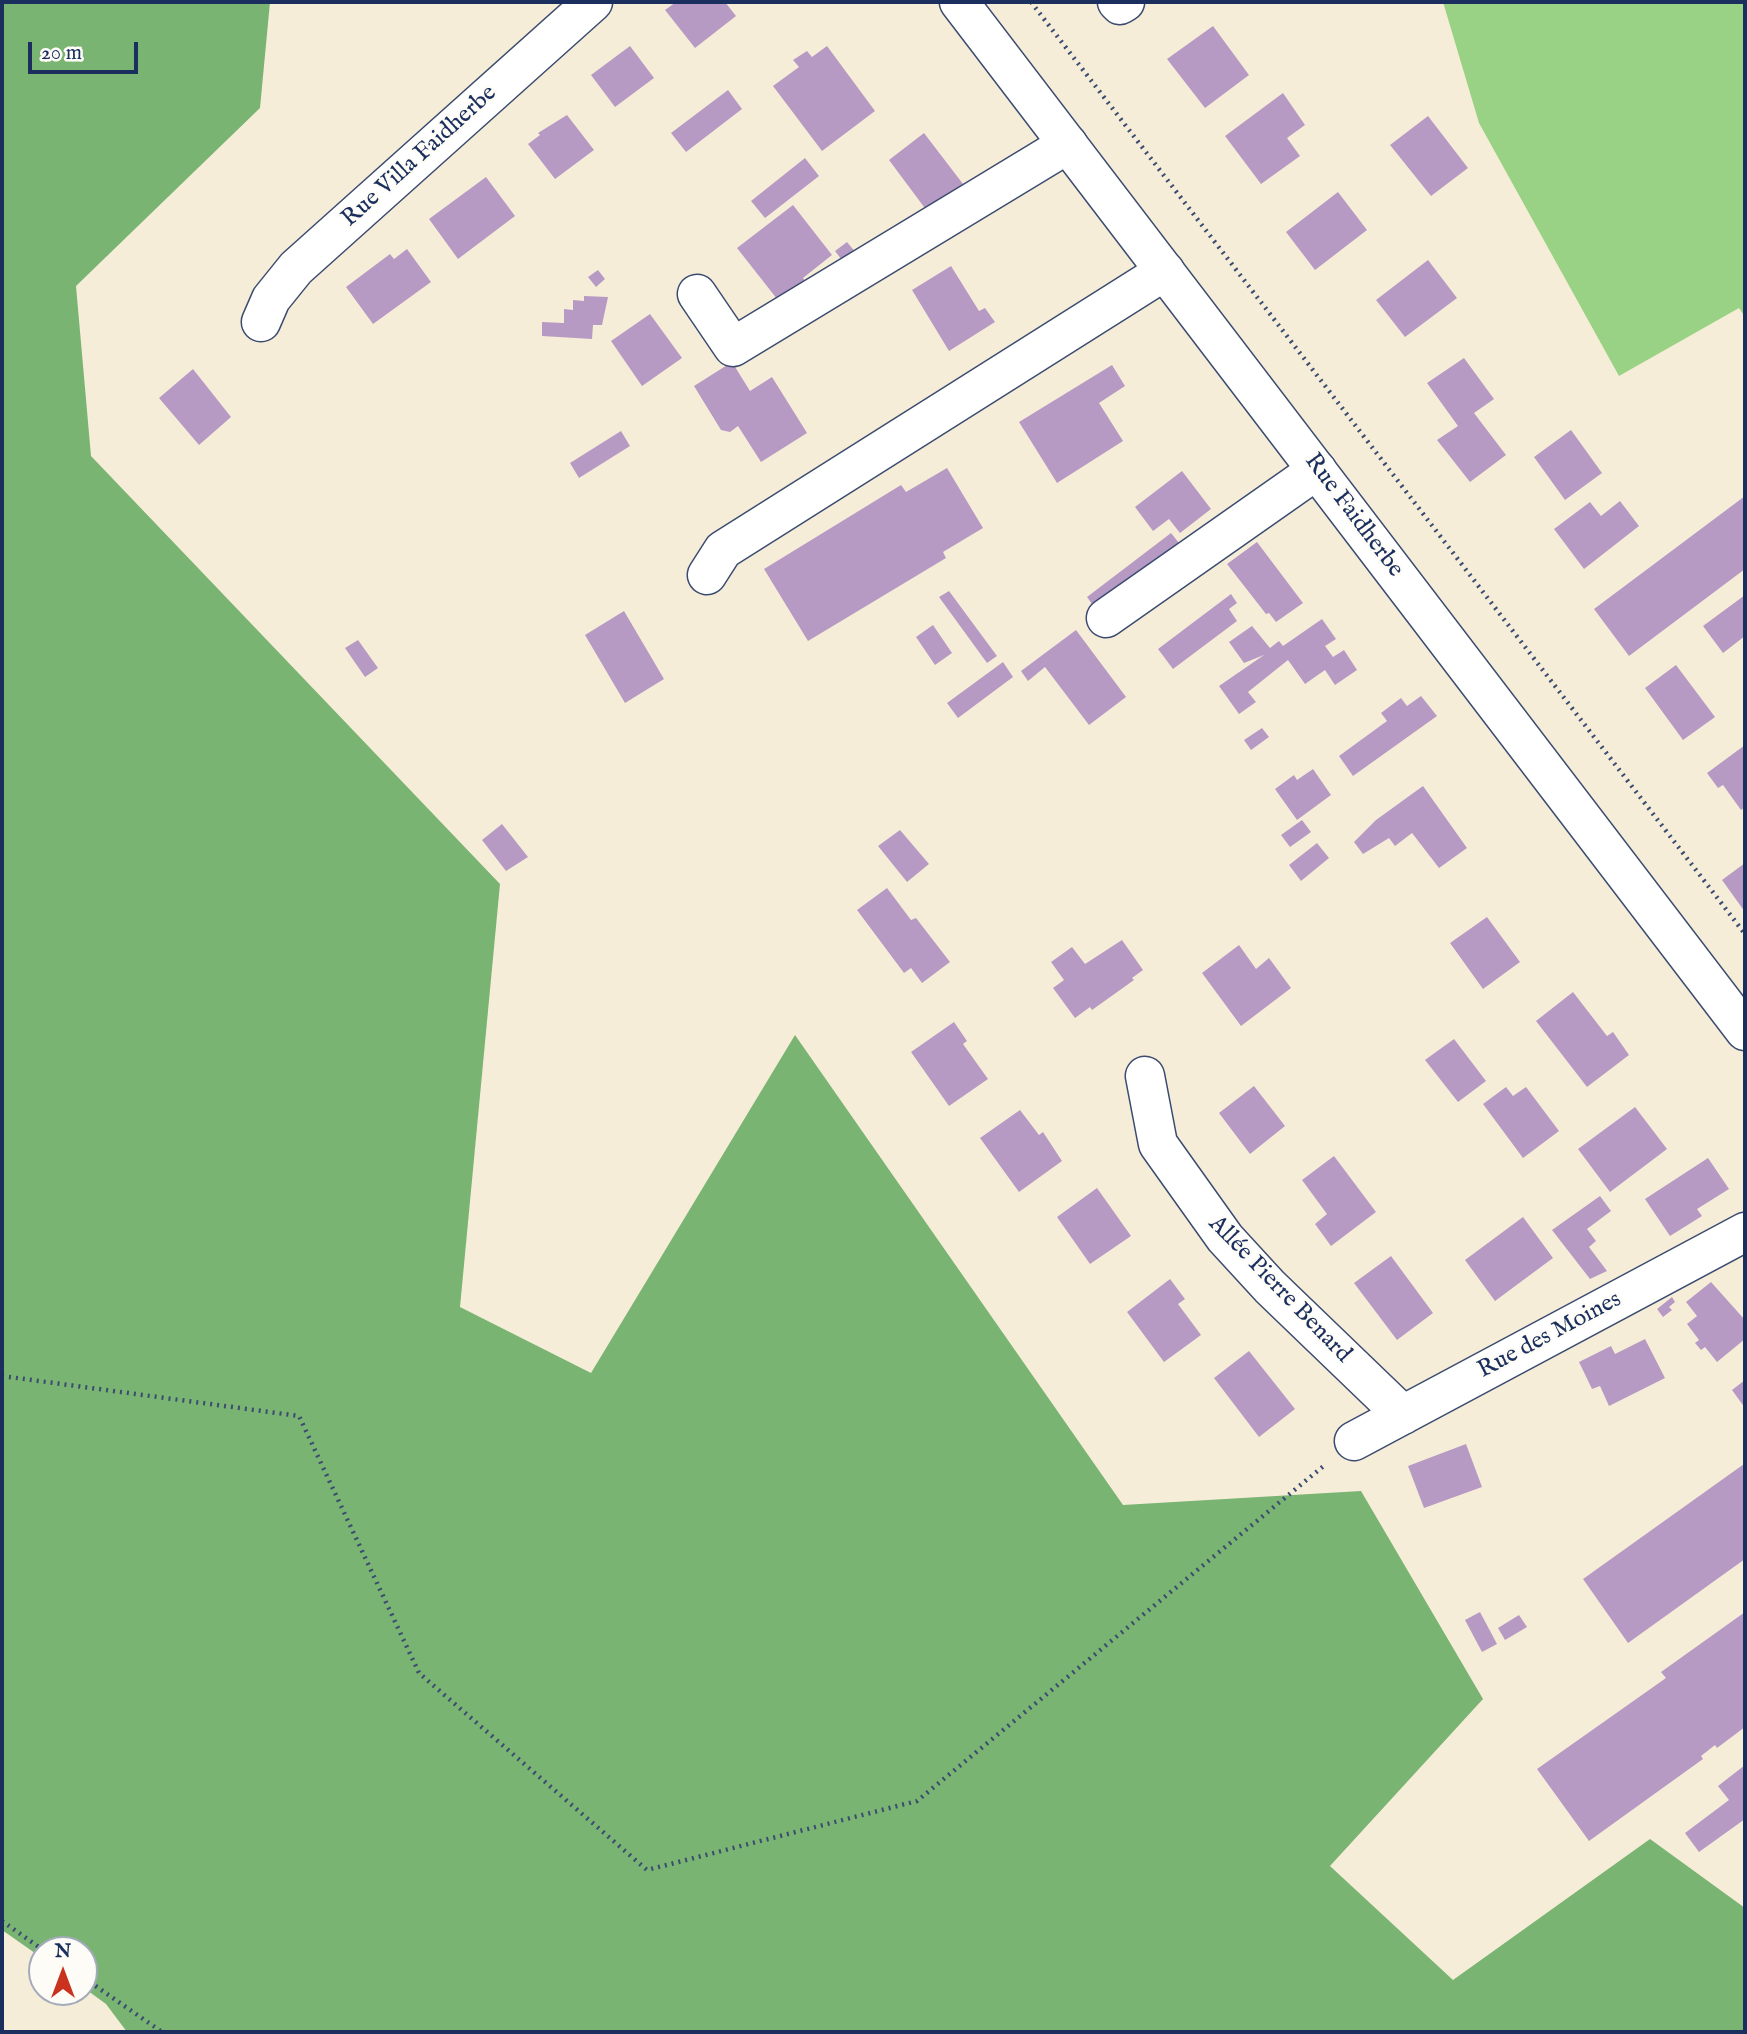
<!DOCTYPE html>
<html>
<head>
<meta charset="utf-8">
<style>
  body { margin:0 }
  #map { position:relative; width:1747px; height:2034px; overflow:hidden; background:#f6edd9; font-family:"IM FELL English",serif }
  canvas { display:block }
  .frame { position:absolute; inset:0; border:4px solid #1b2f5e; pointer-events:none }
  .north { position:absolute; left:28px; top:1936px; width:70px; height:70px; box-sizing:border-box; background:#fdfcf7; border:2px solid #a3aaba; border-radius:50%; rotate:0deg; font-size:19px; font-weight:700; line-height:28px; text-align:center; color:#1b2f5e }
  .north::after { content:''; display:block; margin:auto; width:24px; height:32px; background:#c8321e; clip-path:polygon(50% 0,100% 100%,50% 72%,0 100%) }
  .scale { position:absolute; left:28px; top:42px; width:110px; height:32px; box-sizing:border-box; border:4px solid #1b2f5e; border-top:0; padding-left:9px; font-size:21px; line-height:24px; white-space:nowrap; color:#1b2f5e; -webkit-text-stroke:5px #fdfcf7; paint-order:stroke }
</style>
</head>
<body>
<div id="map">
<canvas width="1747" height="2034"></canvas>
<div class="frame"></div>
<div class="north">N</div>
<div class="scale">20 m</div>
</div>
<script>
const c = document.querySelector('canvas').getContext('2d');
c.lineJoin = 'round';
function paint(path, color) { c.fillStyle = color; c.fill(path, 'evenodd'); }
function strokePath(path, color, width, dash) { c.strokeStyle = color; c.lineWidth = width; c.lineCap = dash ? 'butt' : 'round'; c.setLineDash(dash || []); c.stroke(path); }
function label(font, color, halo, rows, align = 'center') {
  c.font = font + ' "IM FELL English",serif'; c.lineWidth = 5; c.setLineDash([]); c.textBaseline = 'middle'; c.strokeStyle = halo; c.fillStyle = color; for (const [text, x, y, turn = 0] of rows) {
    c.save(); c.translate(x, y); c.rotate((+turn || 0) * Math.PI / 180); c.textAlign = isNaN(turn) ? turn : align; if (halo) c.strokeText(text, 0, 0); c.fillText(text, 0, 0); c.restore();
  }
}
const green = new Path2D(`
  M 1443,2 L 1745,2 L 1745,317 L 1739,308 L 1619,376 L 1479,123 Z`);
const forest = new Path2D(`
  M 2,2 L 270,2 L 260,108 L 76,286 L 91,456 L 500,884 L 460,1307 L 591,1373 L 795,1035 L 1123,1505 L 1361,1491 L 1483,1699 L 1330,1866 L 1453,1980 L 1650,1839 L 1745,1908 L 1745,2032 L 127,2032 L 106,2004 L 84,1988 L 84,1950 L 42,1950 L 42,1958 L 2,1930 Z`);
const building = new Path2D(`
  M 676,2 L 725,2 L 736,16 L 695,48 L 665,10 Z
  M 1213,26 L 1249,75 L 1205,108 L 1167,59 Z
  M 630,46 L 654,78 L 615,107 L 591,75 Z
  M 827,46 L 875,111 L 822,151 L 773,86 L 799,67 L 793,60 L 807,51 L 812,57 Z
  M 728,90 L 742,109 L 686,152 L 671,133 Z
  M 1283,93 L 1305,125 L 1287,138 L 1300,156 L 1261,184 L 1225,136 Z
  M 567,115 L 594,150 L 555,179 L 528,144 L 540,135 L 538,133 Z
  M 1428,116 L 1468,168 L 1431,196 L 1390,145 Z
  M 924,133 L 963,184 L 927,211 L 889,160 Z
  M 805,158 L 819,176 L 765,218 L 751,201 Z
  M 486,177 L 515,216 L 458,259 L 429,219 Z
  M 1338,192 L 1367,230 L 1315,270 L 1286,232 Z
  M 793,205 L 832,255 L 803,278 L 808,284 L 781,304 L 737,248 Z
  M 847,242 L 857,254 L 845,264 L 835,251 Z
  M 407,249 L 431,282 L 373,324 L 346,287 L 390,254 L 394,259 Z
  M 1428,260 L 1457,298 L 1405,337 L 1376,300 Z
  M 951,266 L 979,311 L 985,308 L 995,322 L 949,351 L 912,290 Z
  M 598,270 L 605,279 L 596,287 L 588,277 Z
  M 584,296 L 608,297 L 602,325 L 593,325 L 592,339 L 542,336 L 542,322 L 564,323 L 564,309 L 573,310 L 573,300 L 584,301 Z
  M 650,314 L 682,358 L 642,386 L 611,341 Z
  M 1464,358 L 1494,399 L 1474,413 L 1506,455 L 1470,482 L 1437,440 L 1458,426 L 1427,383 Z
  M 732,362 L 750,391 L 772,377 L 807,433 L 761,462 L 738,426 L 730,432 L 721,430 L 694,386 Z
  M 1112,365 L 1125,386 L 1099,403 L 1123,441 L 1057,483 L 1019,422 Z
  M 193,369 L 231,417 L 199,445 L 159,398 Z
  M 1571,430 L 1602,473 L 1565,500 L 1534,457 Z
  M 621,431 L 630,446 L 579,478 L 570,463 Z
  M 947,468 L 983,528 L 943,552 L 946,558 L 808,641 L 764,569 L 901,485 L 906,492 Z
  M 1182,471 L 1211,509 L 1180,533 L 1169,519 L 1153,531 L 1135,507 Z
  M 1745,496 L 1745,569 L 1629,656 L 1594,609 Z
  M 1620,501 L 1639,526 L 1584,569 L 1554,529 L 1590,502 L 1601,516 Z
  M 1171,533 L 1183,548 L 1097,611 L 1087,597 Z
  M 1257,542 L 1303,603 L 1276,622 L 1269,613 L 1266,614 L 1227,564 Z
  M 949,591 L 997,656 L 987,663 L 939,597 Z
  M 1231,594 L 1237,603 L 1229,609 L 1237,621 L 1173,669 L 1158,649 Z
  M 1745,595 L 1745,636 L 1723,653 L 1703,626 Z
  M 624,611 L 664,679 L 625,703 L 585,635 Z
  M 1322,619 L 1336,639 L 1325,646 L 1333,657 L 1344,650 L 1357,670 L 1335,685 L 1325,670 L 1305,684 L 1288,660 L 1248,692 L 1256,702 L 1239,714 L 1219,686 L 1264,655 L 1244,663 L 1229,642 L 1252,626 L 1270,648 L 1279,641 L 1283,646 Z
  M 933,625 L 952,653 L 935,665 L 916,637 Z
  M 1076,630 L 1126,697 L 1089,725 L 1045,667 L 1028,681 L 1021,671 Z
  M 358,640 L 378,668 L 365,677 L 345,648 Z
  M 1003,662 L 1013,677 L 958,718 L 947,703 Z
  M 1676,665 L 1715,717 L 1683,740 L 1645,688 Z
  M 1421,696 L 1437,716 L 1353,776 L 1339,756 L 1387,721 L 1381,713 L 1401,698 L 1407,706 Z
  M 1262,728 L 1269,737 L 1251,750 L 1244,740 Z
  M 1745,745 L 1745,807 L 1741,810 L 1723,785 L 1718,788 L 1707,773 Z
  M 1313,769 L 1331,795 L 1297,820 L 1275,789 L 1294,775 L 1297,780 Z
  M 1423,786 L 1467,848 L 1439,868 L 1412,833 L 1395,846 L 1389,838 L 1363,854 L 1354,842 L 1376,820 Z
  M 1302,820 L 1311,832 L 1290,847 L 1281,835 Z
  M 502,824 L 528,857 L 506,871 L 482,840 Z
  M 900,830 L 929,864 L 907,882 L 878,846 Z
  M 1317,843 L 1329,858 L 1301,881 L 1289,865 Z
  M 1745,863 L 1745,912 L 1722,880 Z
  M 887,888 L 911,920 L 916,918 L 950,962 L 922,983 L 911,968 L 904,973 L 857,910 Z
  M 1487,917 L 1520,962 L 1483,989 L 1450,943 Z
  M 1122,940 L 1143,970 L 1132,978 L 1134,980 L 1092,1010 L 1090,1007 L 1075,1018 L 1053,988 L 1064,980 L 1051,962 L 1072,947 L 1085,964 Z
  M 1239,945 L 1256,969 L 1269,958 L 1291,988 L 1241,1026 L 1202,973 Z
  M 1573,992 L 1607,1036 L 1613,1032 L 1629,1055 L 1587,1087 L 1536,1021 Z
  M 954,1022 L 967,1041 L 963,1044 L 988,1079 L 949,1106 L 911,1052 Z
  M 1454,1039 L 1486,1081 L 1458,1102 L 1425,1060 Z
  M 1254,1086 L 1285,1126 L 1250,1154 L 1219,1113 Z
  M 1506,1087 L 1513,1096 L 1526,1087 L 1559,1131 L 1523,1158 L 1483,1104 Z
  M 1635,1107 L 1667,1149 L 1610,1192 L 1578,1149 Z
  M 1020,1110 L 1039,1135 L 1043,1132 L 1062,1161 L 1019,1192 L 980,1138 Z
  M 1334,1156 L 1376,1212 L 1331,1246 L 1315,1224 L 1327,1214 L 1302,1180 Z
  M 1708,1158 L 1729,1189 L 1697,1209 L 1702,1216 L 1670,1236 L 1645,1199 Z
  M 1097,1188 L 1131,1236 L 1090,1264 L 1057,1217 Z
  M 1600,1196 L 1611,1211 L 1587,1229 L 1596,1241 L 1589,1247 L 1607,1271 L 1590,1279 L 1552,1230 Z
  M 1523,1217 L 1553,1258 L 1495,1301 L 1465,1260 Z
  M 1391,1256 L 1433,1313 L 1397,1340 L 1354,1283 Z
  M 1170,1279 L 1185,1299 L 1178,1304 L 1201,1335 L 1164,1362 L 1127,1312 Z
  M 1711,1282 L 1745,1320 L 1745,1339 L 1717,1362 L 1705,1347 L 1701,1350 L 1695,1343 L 1699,1340 L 1687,1324 L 1697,1316 L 1686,1302 Z
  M 1672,1297 L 1675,1302 L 1669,1307 L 1672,1310 L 1663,1317 L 1657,1309 Z
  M 1645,1339 L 1665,1378 L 1609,1406 L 1600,1386 L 1592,1389 L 1579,1362 L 1611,1346 L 1615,1354 Z
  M 1249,1351 L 1295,1409 L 1259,1437 L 1214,1378 Z
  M 1745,1380 L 1745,1408 L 1732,1390 Z
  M 1466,1444 L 1482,1487 L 1424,1508 L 1408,1466 Z
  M 1744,1464 L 1745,1559 L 1628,1643 L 1583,1579 Z
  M 1480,1612 L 1497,1644 L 1482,1652 L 1465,1620 Z
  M 1745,1612 L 1745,1727 L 1717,1748 L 1715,1745 L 1701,1756 L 1703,1759 L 1589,1841 L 1537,1769 L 1666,1678 L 1661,1672 Z
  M 1519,1615 L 1527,1627 L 1505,1640 L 1498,1628 Z
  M 1745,1765 L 1745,1819 L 1699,1852 L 1685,1833 L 1729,1800 L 1718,1786 Z`);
const path = new Path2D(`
  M 1031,2 L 1745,934
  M 2,1376 L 299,1416 L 419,1673 L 647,1870 L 917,1801 L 1326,1464
  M 2,1921 L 43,1950
  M 84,1978 L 162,2032`);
const minor = new Path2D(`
  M 1117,2 L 1120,5 L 1125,2
  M 697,294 L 733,347 L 1068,144
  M 261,322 L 271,299 L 296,268 L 593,2
  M 707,575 L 723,550 L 1165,271
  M 1106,618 L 1317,470
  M 1145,1076 L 1158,1144 L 1225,1238 L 1270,1287 L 1403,1415
  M 1354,1441 L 1745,1232`);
const major = new Path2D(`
  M 959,2 L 1745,1031`);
const streetNames = [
  ["Rue Villa Faidherbe",420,157,-42],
  ["Rue Faidherbe",1353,516,53],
  ["Allée Pierre Benard",1279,1290,46],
  ["Rue des Moines",1550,1336,-28]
];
paint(green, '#99d285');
paint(forest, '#7ab472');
paint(building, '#b79ac3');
strokePath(minor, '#3c4c70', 41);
strokePath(major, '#3c4c70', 41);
strokePath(path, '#3c4c70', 4.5, [2, 5]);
strokePath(minor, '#fff', 38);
strokePath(major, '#fff', 38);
label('24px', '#1b2f5e', '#fdfcf7', streetNames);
</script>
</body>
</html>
